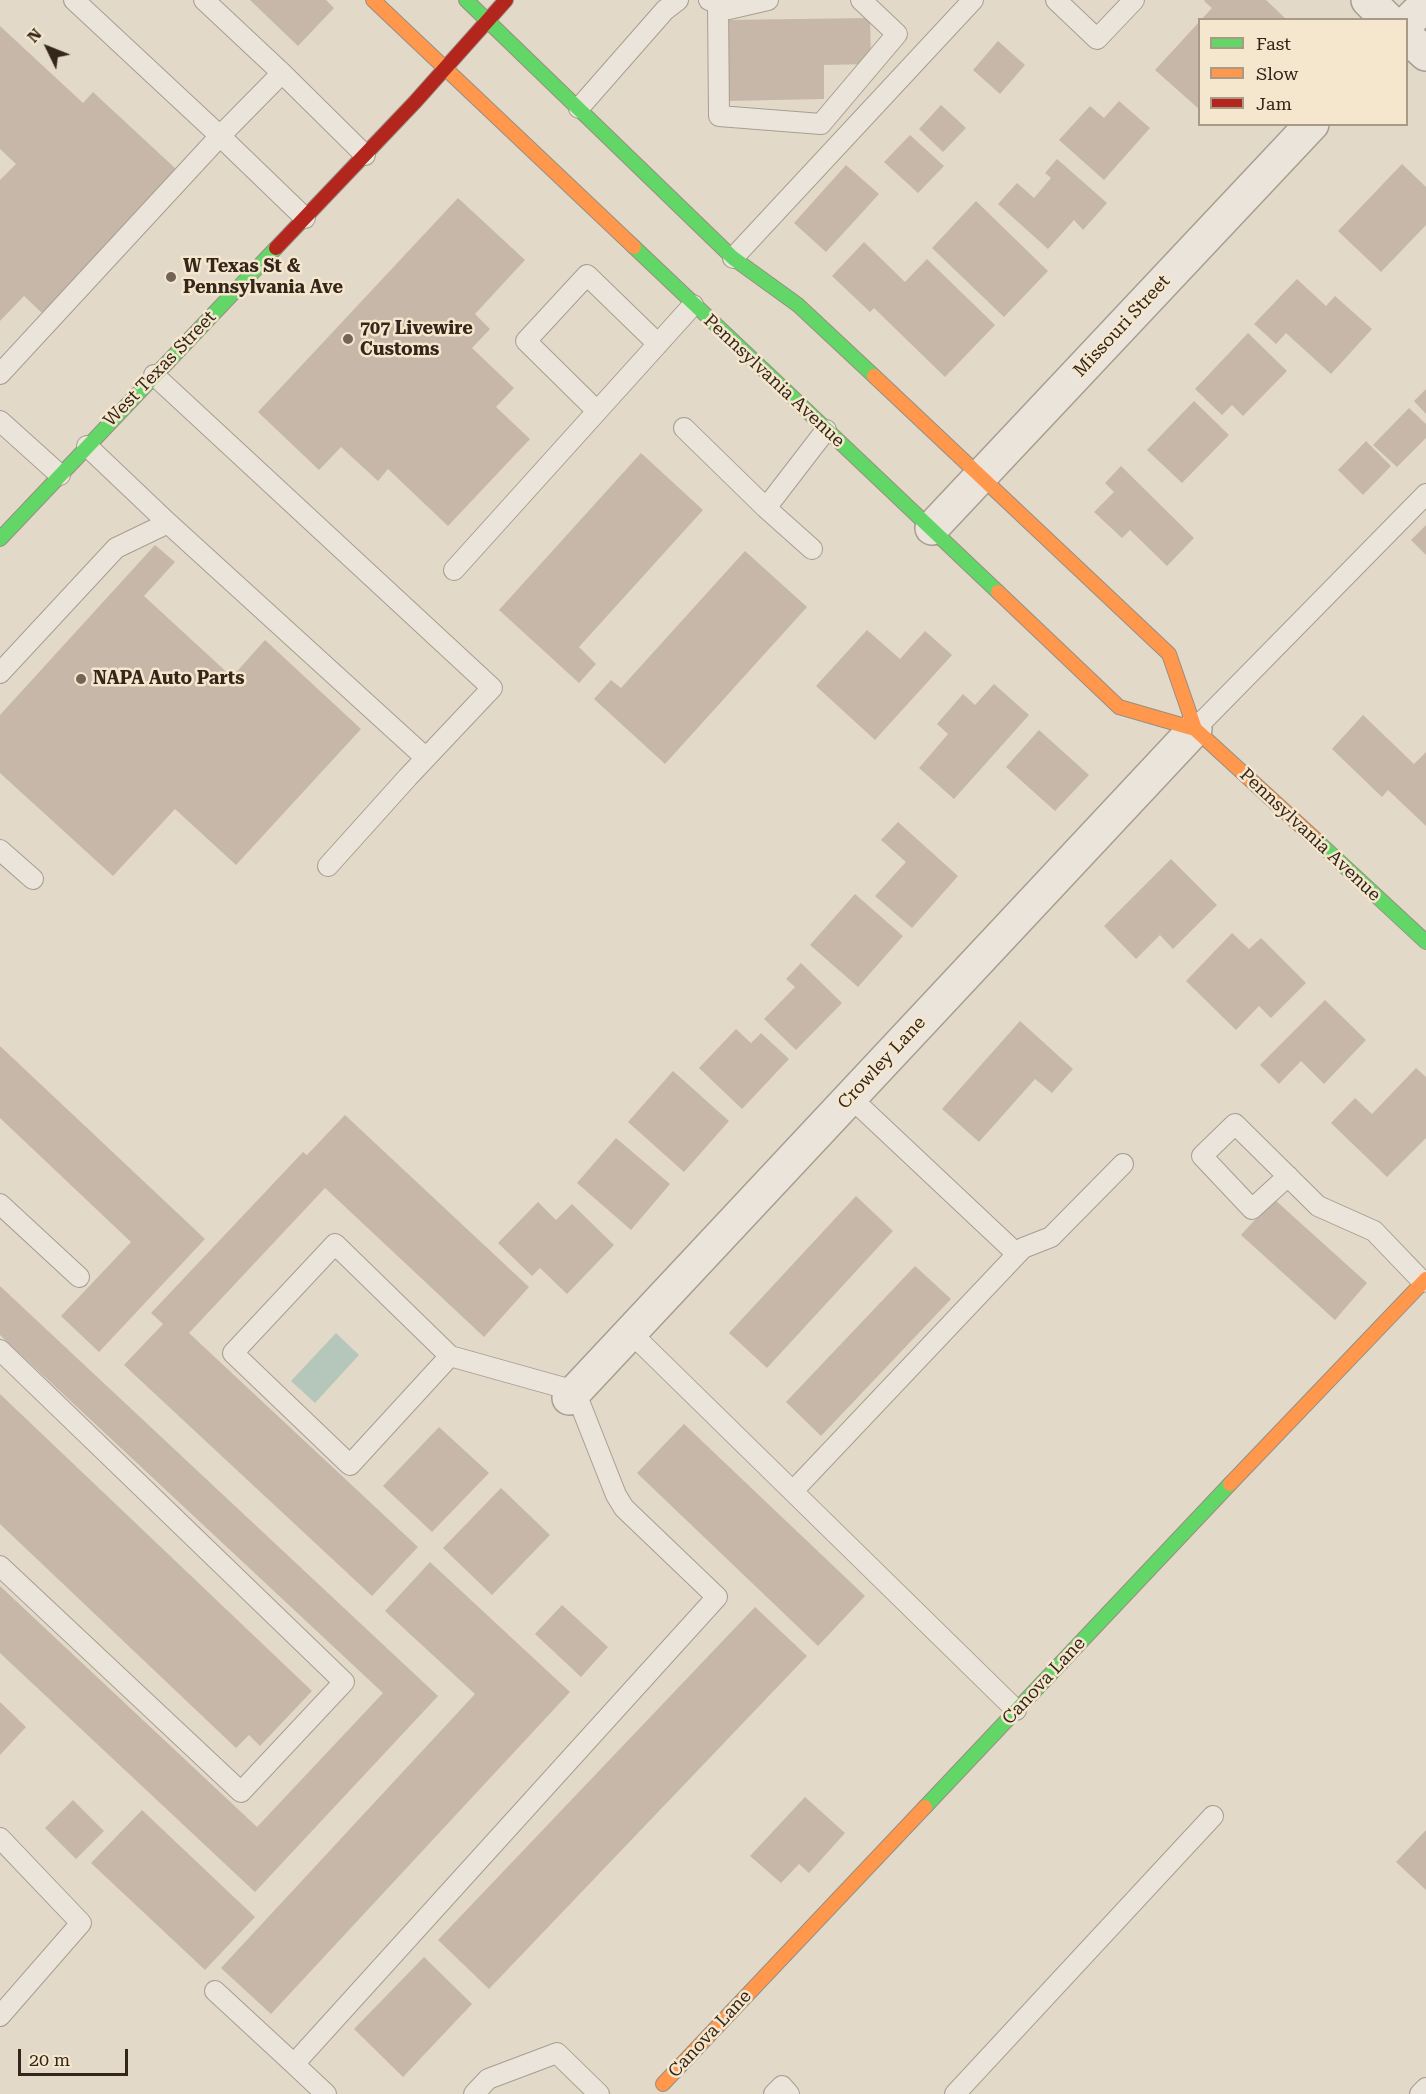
<!DOCTYPE html>
<html>
<head>
<meta charset="utf-8">
<style>
  body { margin:0 }
  #map { position:relative; width:1426px; height:2094px; overflow:hidden; background:#e3d9c8; font-family:"Roboto Serif",serif }
  canvas { display:block }
  .legend { position:absolute; left:1198px; top:18px; width:210px; height:108px; box-sizing:border-box; background:#f5e7cd; border:2px solid #a89a86; margin:0; padding:8px 10px; list-style:none; font-size:18px; color:#35261b }
  .legend li { display:flex; align-items:center; gap:12px; height:30px }
  .legend b { width:30px; border:2px solid #a89a86 }
  .north { position:absolute; left:18px; top:18px; width:60px; height:60px; -webkit-text-stroke:4px #f5e7cd; paint-order:stroke; rotate:313deg; font-size:16px; font-weight:700; line-height:24px; text-align:center; color:#35261b }
  .north::after { content:''; display:block; margin:auto; width:21px; height:27px; background:#35261b; clip-path:polygon(50% 0,100% 100%,50% 72%,0 100%) }
  .scale { position:absolute; left:18px; top:2049px; width:110px; height:27px; box-sizing:border-box; border:3px solid #35261b; border-top:0; padding-left:8px; font-size:18px; line-height:21px; white-space:nowrap; color:#35261b; -webkit-text-stroke:4px #f5e7cd; paint-order:stroke }
</style>
</head>
<body>
<div id="map">
<canvas width="1426" height="2094"></canvas>
<ul class="legend">
<li><b style="height:8px;background:#63d668"></b>Fast</li>
<li><b style="height:8px;background:#ff974d"></b>Slow</li>
<li><b style="height:8px;background:#b3261e"></b>Jam</li>
</ul>
<div class="north">N</div>
<div class="scale">20 m</div>
</div>
<script>
const c = document.querySelector('canvas').getContext('2d');
c.lineJoin = 'round';
function paint(path, color) { c.fillStyle = color; c.fill(path, 'evenodd'); }
function strokePath(path, color, width, dash) { c.strokeStyle = color; c.lineWidth = width; c.lineCap = dash ? 'butt' : 'round'; c.setLineDash(dash || []); c.stroke(path); }
function label(font, color, halo, rows, align = 'center') {
  c.font = font + ' "Roboto Serif",serif'; c.lineWidth = 5; c.setLineDash([]); c.textBaseline = 'middle'; c.strokeStyle = halo; c.fillStyle = color; for (const [text, x, y, turn = 0] of rows) {
    c.save(); c.translate(x, y); c.rotate((+turn || 0) * Math.PI / 180); c.textAlign = isNaN(turn) ? turn : align; if (halo) c.strokeText(text, 0, 0); c.fillText(text, 0, 0); c.restore();
  }
}
const water = new Path2D(`
  M 336,1333 L 359,1355 L 315,1403 L 291,1381 Z`);
const building = new Path2D(`
  M 250,0 L 326,0 L 334,8 L 298,46 Z
  M 1205,0 L 1266,0 L 1287,20 L 1201,20 L 1212,8 L 1204,1 Z
  M 870,18 L 871,64 L 824,65 L 824,99 L 725,101 L 724,20 Z
  M 1200,21 L 1200,110 L 1155,70 Z
  M 0,26 L 83,103 L 93,92 L 176,169 L 42,313 L 24,296 L 0,321 L 0,180 L 16,164 L 0,149 Z
  M 998,41 L 1025,65 L 1000,94 L 973,70 Z
  M 1119,101 L 1150,128 L 1104,180 L 1059,140 L 1090,106 L 1104,118 Z
  M 941,105 L 966,128 L 943,152 L 919,129 Z
  M 910,135 L 944,166 L 918,193 L 884,162 Z
  M 1057,159 L 1107,203 L 1083,230 L 1074,220 L 1048,249 L 998,204 L 1017,183 L 1034,198 L 1051,178 L 1045,173 Z
  M 1402,164 L 1426,187 L 1426,225 L 1381,272 L 1338,231 Z
  M 846,165 L 879,194 L 826,252 L 794,223 Z
  M 458,198 L 525,260 L 475,314 L 490,329 L 472,348 L 514,388 L 496,407 L 530,439 L 448,526 L 388,469 L 378,481 L 341,447 L 319,470 L 258,412 Z
  M 976,201 L 1048,271 L 1004,317 L 932,248 Z
  M 864,242 L 905,282 L 927,259 L 995,325 L 945,377 L 874,308 L 870,312 L 832,276 Z
  M 1297,279 L 1326,306 L 1335,296 L 1372,329 L 1331,374 L 1286,333 L 1276,344 L 1254,324 Z
  M 1248,333 L 1287,371 L 1243,416 L 1232,405 L 1222,415 L 1195,389 Z
  M 1426,389 L 1426,414 L 1414,401 Z
  M 1194,401 L 1229,435 L 1182,483 L 1147,450 Z
  M 1409,408 L 1426,424 L 1426,438 L 1397,467 L 1373,445 Z
  M 1366,441 L 1391,466 L 1363,495 L 1338,470 Z
  M 641,453 L 703,510 L 579,647 L 596,664 L 579,683 L 499,610 Z
  M 1121,466 L 1194,538 L 1167,566 L 1130,530 L 1122,538 L 1094,512 L 1114,492 L 1105,483 Z
  M 1426,525 L 1426,555 L 1411,540 Z
  M 155,545 L 175,562 L 144,596 L 232,677 L 265,640 L 361,729 L 236,865 L 175,809 L 113,876 L 0,773 L 0,715 Z
  M 745,551 L 807,607 L 665,764 L 594,699 L 611,680 L 621,688 Z
  M 867,630 L 900,659 L 925,631 L 952,655 L 875,740 L 816,686 Z
  M 994,684 L 1029,715 L 954,799 L 919,768 L 948,734 L 937,724 L 963,694 L 975,705 Z
  M 1363,715 L 1414,764 L 1426,752 L 1426,826 L 1388,790 L 1382,797 L 1332,749 Z
  M 1039,730 L 1089,775 L 1055,811 L 1006,767 Z
  M 898,822 L 958,876 L 912,928 L 875,896 L 906,862 L 881,840 Z
  M 1171,859 L 1217,905 L 1173,949 L 1160,935 L 1136,959 L 1104,926 Z
  M 855,894 L 903,936 L 858,987 L 810,945 Z
  M 1232,933 L 1249,949 L 1261,938 L 1306,983 L 1271,1018 L 1259,1006 L 1236,1030 L 1186,981 Z
  M 801,963 L 842,1003 L 796,1050 L 764,1019 L 795,987 L 786,979 Z
  M 1325,1000 L 1366,1040 L 1324,1084 L 1301,1061 L 1279,1084 L 1260,1065 Z
  M 1020,1021 L 1073,1069 L 1052,1093 L 1035,1079 L 979,1142 L 942,1109 Z
  M 736,1029 L 751,1043 L 761,1033 L 789,1059 L 742,1109 L 699,1068 Z
  M 0,1046 L 205,1239 L 99,1352 L 61,1316 L 131,1242 L 0,1118 Z
  M 1416,1068 L 1426,1077 L 1426,1138 L 1387,1177 L 1331,1123 L 1355,1098 L 1372,1114 Z
  M 673,1071 L 729,1121 L 684,1172 L 628,1122 Z
  M 345,1115 L 529,1287 L 484,1337 L 325,1188 L 189,1333 L 418,1547 L 372,1596 L 124,1365 L 163,1324 L 151,1313 L 303,1152 L 307,1155 Z
  M 616,1138 L 670,1184 L 631,1230 L 577,1183 Z
  M 856,1196 L 893,1231 L 767,1368 L 729,1333 Z
  M 1274,1199 L 1367,1283 L 1335,1320 L 1241,1235 Z
  M 538,1202 L 556,1220 L 572,1204 L 614,1245 L 567,1294 L 540,1268 L 532,1276 L 498,1243 Z
  M 915,1266 L 951,1299 L 821,1436 L 786,1402 Z
  M 0,1286 L 438,1696 L 255,1892 L 0,1653 L 0,1586 L 257,1827 L 383,1693 L 0,1335 Z
  M 0,1394 L 312,1691 L 260,1746 L 249,1735 L 236,1748 L 0,1524 Z
  M 684,1424 L 865,1596 L 818,1646 L 637,1473 Z
  M 439,1427 L 489,1473 L 432,1532 L 383,1486 Z
  M 501,1488 L 550,1535 L 492,1595 L 443,1548 Z
  M 430,1562 L 570,1692 L 271,2014 L 221,1968 L 475,1694 L 385,1611 Z
  M 562,1605 L 608,1647 L 581,1677 L 535,1634 Z
  M 755,1607 L 807,1656 L 489,1989 L 438,1940 Z
  M 0,1702 L 26,1727 L 0,1755 Z
  M 805,1797 L 845,1833 L 809,1873 L 799,1864 L 781,1883 L 750,1856 Z
  M 73,1800 L 104,1831 L 76,1859 L 45,1828 Z
  M 142,1810 L 255,1917 L 205,1970 L 91,1863 Z
  M 1426,1830 L 1426,1890 L 1396,1862 Z
  M 424,1957 L 472,2004 L 403,2077 L 354,2029 Z`);
const lane = new Path2D(`
  M 204,0 L 282,73 L 220,136 L 305,218
  M 709,0 L 729,9 L 768,0
  M 1056,0 L 1097,39 L 1134,0
  M 718,4 L 719,116 L 821,124 L 897,34 L 861,0
  M 282,73 L 365,155
  M 579,108 L 665,10 L 678,0
  M 733,258 L 973,0
  M 0,374 L 220,136 L 74,0
  M 154,375 L 492,688 L 408,777 L 328,866
  M 597,411 L 526,341 L 587,275 L 658,344
  M 0,421 L 60,475
  M 684,428 L 766,508
  M 168,523 L 426,758
  M 812,549 L 766,508 L 826,430
  M 454,570 L 693,305
  M 0,673 L 116,548 L 168,523 L 87,446
  M 1195,729 L 1426,494
  M 0,850 L 33,879
  M 850,1097 L 1017,1254
  M 1288,1176 L 1252,1209 L 1202,1156 L 1235,1124 L 1318,1206 L 1374,1231 L 1423,1282
  M 0,1204 L 79,1277
  M 630,1332 L 1016,1710
  M 0,1350 L 344,1682 L 241,1792 L 0,1566
  M 793,1491 L 1023,1248 L 1051,1237 L 1123,1164
  M 0,1838 L 81,1923 L 0,2016
  M 215,1991 L 294,2064 L 717,1597 L 624,1508 L 616,1495 L 575,1391 L 450,1356 L 350,1465 L 233,1353 L 335,1244 L 450,1356
  M 294,2064 L 326,2094
  M 474,2094 L 488,2079 L 557,2053 L 599,2094
  M 774,2094 L 782,2086 L 789,2094
  M 955,2094 L 1213,1816
  M 1420,2094 L 1426,2088`);
const street = new Path2D(`
  M 1368,0 L 1388,20
  M 1406,24 L 1426,4
  M 1406,36 L 1426,54
  M 932,528 L 1312,124
  M 569,1398 L 1195,729`);
const fast = new Path2D(`
  M 466,0 L 733,258 L 798,305 L 874,376
  M 634,247 L 998,592
  M 0,539 L 276,248
  M 1315,839 L 1426,942
  M 925,1807 L 1230,1484`);
const slow = new Path2D(`
  M 373,0 L 634,247
  M 874,376 L 1169,654 L 1195,729
  M 998,592 L 1119,707 L 1195,729 L 1315,839
  M 1230,1484 L 1426,1279
  M 663,2084 L 925,1807`);
const jam = new Path2D(`
  M 276,248 L 415,102 L 506,0`);
const markers = [
  [171,277,6,"#726558"],
  [348,339,6,"#726558"],
  [81,679,6,"#726558"]
];
const poiNames = [
  ["W Texas St &",183,267],
  ["Pennsylvania Ave",183,288],
  ["707 Livewire",360,329],
  ["Customs",360,350],
  ["NAPA Auto Parts",93,679]
];
const streetNames = [
  ["Missouri Street",1122,326,-47],
  ["West Texas Street",160,369,-46],
  ["Pennsylvania Avenue",774,381,43],
  ["Pennsylvania Avenue",1310,835,43],
  ["Crowley Lane",882,1063,-47],
  ["Canova Lane",1044,1681,-47],
  ["Canova Lane",710,2034,-47]
];
paint(water, '#b5c7ba');
paint(building, '#c6b7a9');
strokePath(lane, '#a79e92', 22);
strokePath(street, '#a79e92', 36);
strokePath(fast, '#978e82', 16);
strokePath(slow, '#978e82', 16);
strokePath(jam, '#978e82', 16);
strokePath(lane, '#ebe4da', 20);
strokePath(street, '#ebe4da', 33);
strokePath(fast, '#63d668', 14);
strokePath(slow, '#ff974d', 14);
strokePath(jam, '#b3261e', 14);
for (const [x, y, r, color] of markers) { const dot = new Path2D(); dot.arc(x, y, r, 0, 2 * Math.PI); c.fillStyle = color; c.fill(dot); strokePath(dot, '#f5e7cd', 2); }
label('bold 18px', '#35261b', '#f5e7cd', poiNames, 'left');
label('18px', '#35261b', '#f5e7cd', streetNames);
</script>
</body>
</html>
